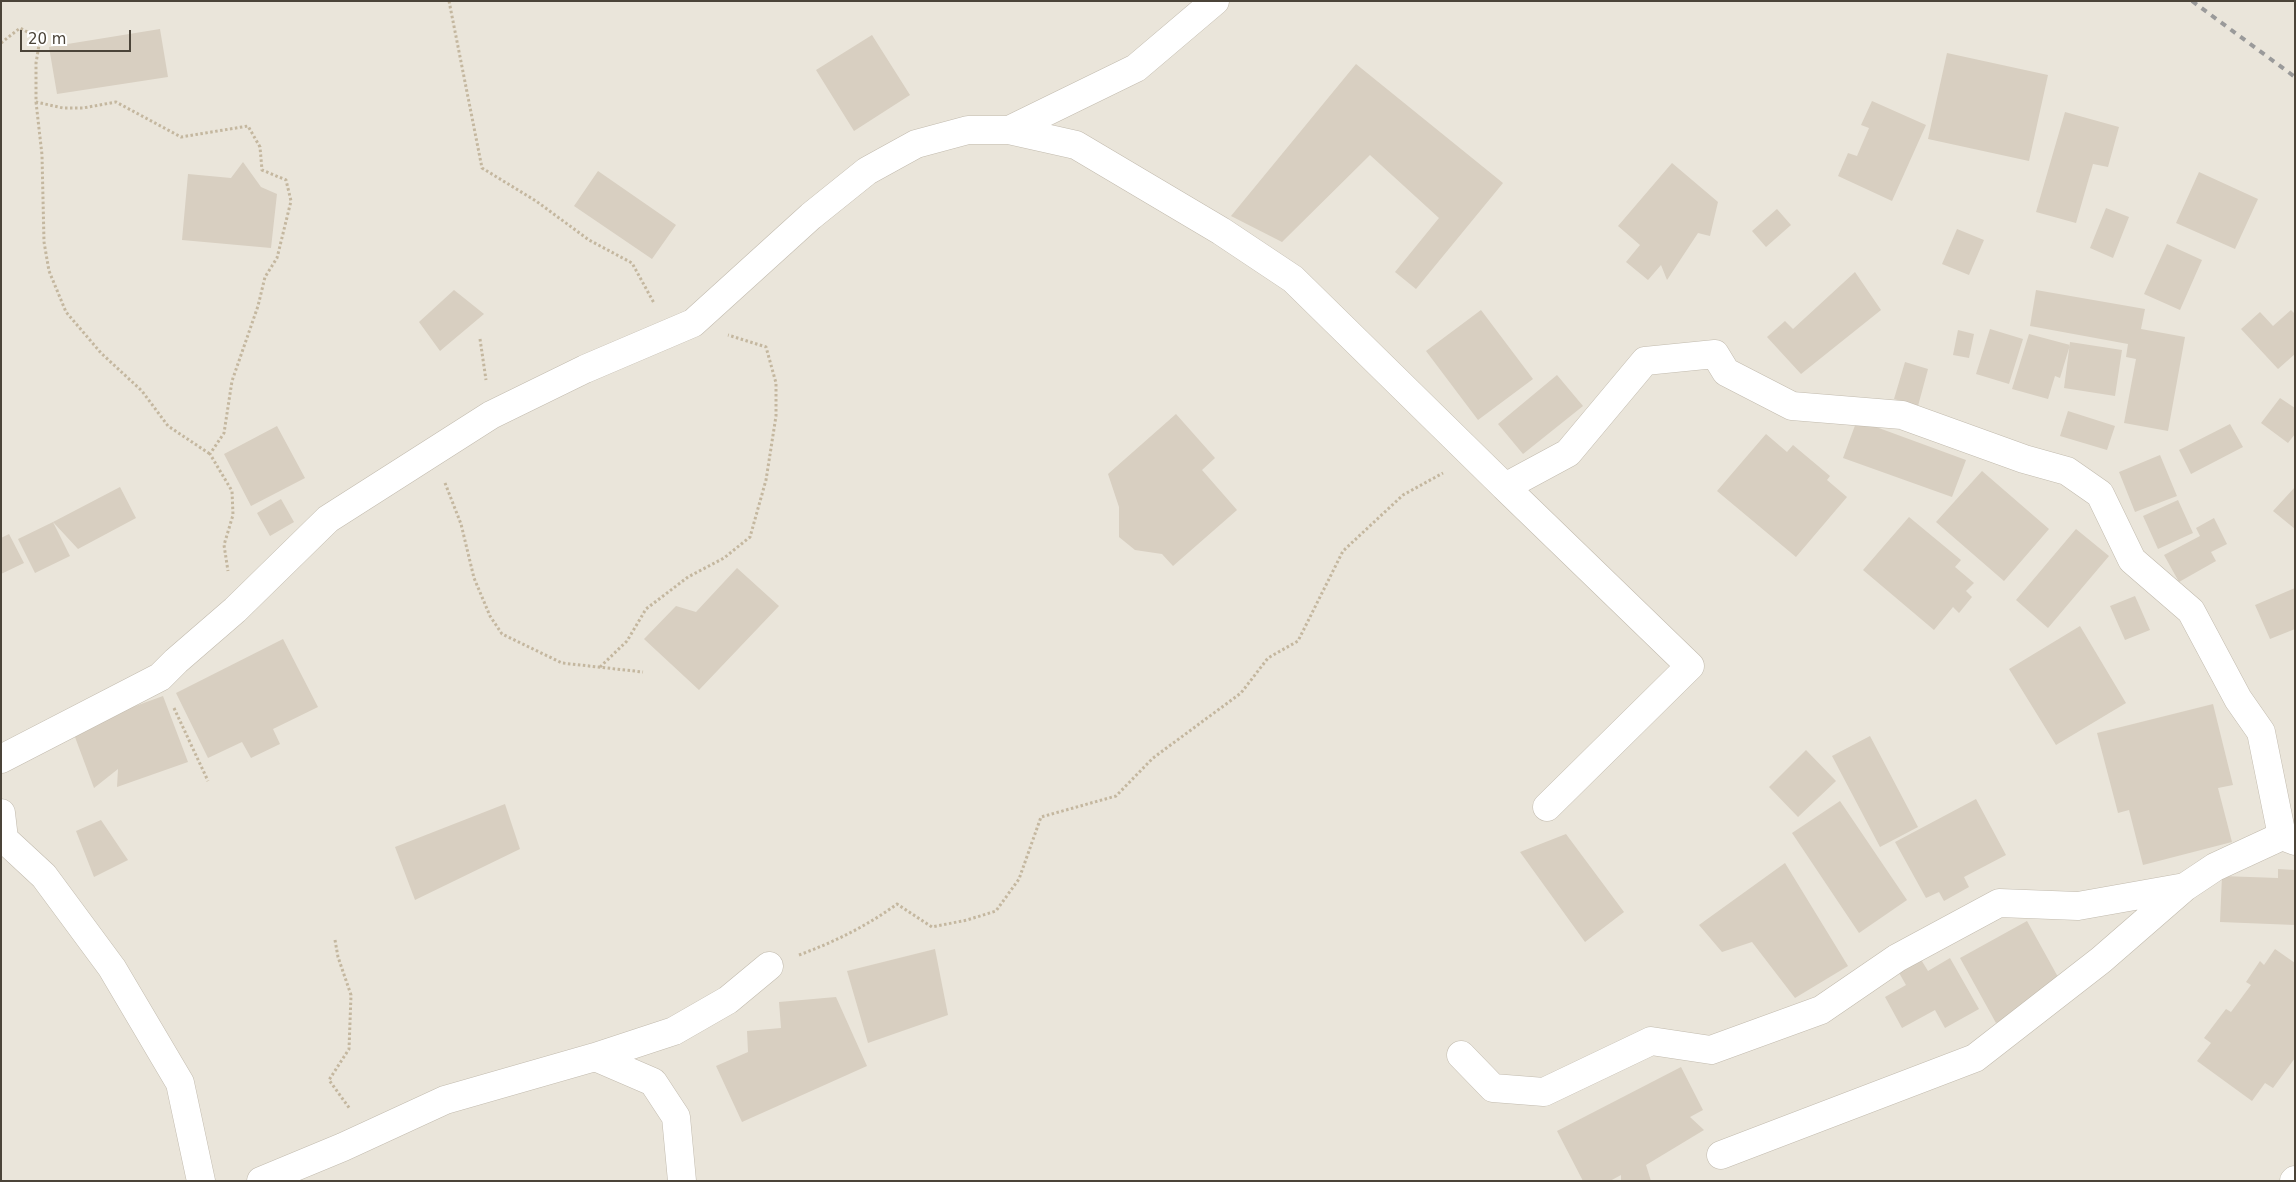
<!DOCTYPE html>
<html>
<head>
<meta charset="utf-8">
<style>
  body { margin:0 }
  #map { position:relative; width:2296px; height:1182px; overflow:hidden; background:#f6f3ec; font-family:"DejaVu Sans",sans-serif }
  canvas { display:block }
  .frame { position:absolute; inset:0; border:2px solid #4b4439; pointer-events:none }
  .scale { position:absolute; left:20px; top:30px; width:111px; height:22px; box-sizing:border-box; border:2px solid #4b4439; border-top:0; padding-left:6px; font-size:15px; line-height:18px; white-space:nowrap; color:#4b4439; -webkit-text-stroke:4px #fff; paint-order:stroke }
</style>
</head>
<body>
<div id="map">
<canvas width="2296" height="1182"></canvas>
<div class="frame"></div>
<div class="scale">20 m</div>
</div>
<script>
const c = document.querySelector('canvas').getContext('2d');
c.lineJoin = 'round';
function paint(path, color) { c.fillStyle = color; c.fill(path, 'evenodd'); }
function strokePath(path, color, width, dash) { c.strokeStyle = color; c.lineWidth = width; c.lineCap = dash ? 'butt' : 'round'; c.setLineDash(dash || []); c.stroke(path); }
const residential = new Path2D(`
  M 1,1 L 2295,1 L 2295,1181 L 1,1181 Z`);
const building = new Path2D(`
  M 160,29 L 168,77 L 57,94 L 49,47 Z
  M 872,35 L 910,95 L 854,131 L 816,70 Z
  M 1947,53 L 2048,75 L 2029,161 L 1928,139 Z
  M 1356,64 L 1503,183 L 1416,289 L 1395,272 L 1439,218 L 1370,155 L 1282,242 L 1231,216 Z
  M 1872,101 L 1926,125 L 1892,201 L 1838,176 L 1848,153 L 1857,156 L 1869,128 L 1861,125 Z
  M 2065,112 L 2119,127 L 2108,167 L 2093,164 L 2076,223 L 2036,212 Z
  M 243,162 L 261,187 L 277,194 L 271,248 L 182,240 L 188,174 L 231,178 Z
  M 1672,163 L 1718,202 L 1710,236 L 1698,233 L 1667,280 L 1661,265 L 1648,280 L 1626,262 L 1640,245 L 1618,226 Z
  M 598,171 L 676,225 L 652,259 L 574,206 Z
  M 2199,172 L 2258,199 L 2235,249 L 2176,223 Z
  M 2106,208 L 2129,217 L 2113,258 L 2090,248 Z
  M 1777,209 L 1791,225 L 1766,247 L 1752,231 Z
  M 1957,229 L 1984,240 L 1969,275 L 1942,264 Z
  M 2167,244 L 2202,260 L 2180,310 L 2144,294 Z
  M 1855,272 L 1881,310 L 1801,374 L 1767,337 L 1785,321 L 1793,329 Z
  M 454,290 L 484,314 L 440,351 L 419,322 Z
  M 2036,290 L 2145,309 L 2141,329 L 2185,337 L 2168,431 L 2124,423 L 2136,359 L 2126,357 L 2128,344 L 2030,326 Z
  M 1481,310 L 1533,379 L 1478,420 L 1426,351 Z
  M 2291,310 L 2295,314 L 2295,354 L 2278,369 L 2241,329 L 2260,312 L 2273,326 Z
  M 1990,329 L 2023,339 L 2009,384 L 1976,374 Z
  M 1958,330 L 1974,334 L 1969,358 L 1953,355 Z
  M 2029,334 L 2070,345 L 2060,378 L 2055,376 L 2048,399 L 2012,389 Z
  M 2070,342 L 2122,350 L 2115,396 L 2064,388 Z
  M 1905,362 L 1928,369 L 1918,406 L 1894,399 Z
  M 1557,375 L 1583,406 L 1523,454 L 1498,424 Z
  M 2280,398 L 2295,408 L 2295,434 L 2288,443 L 2261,423 Z
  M 2068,411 L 2115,426 L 2107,450 L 2060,436 Z
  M 1176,414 L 1215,458 L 1202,470 L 1237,510 L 1173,566 L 1162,554 L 1135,550 L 1119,537 L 1119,507 L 1108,474 Z
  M 1857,420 L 1966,460 L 1952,497 L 1843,458 Z
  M 2230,424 L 2243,447 L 2191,474 L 2179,450 Z
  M 277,426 L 305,478 L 251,506 L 224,454 Z
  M 1766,434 L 1787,452 L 1793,445 L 1830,476 L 1827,480 L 1847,497 L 1796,557 L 1717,491 Z
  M 2160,455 L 2177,496 L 2135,512 L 2119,472 Z
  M 1982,471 L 2049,529 L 2004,581 L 1936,522 Z
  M 120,487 L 136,518 L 78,549 L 53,522 Z
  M 2295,487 L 2295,529 L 2273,511 Z
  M 281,499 L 294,522 L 270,536 L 257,513 Z
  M 2178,500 L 2193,533 L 2158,549 L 2143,516 Z
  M 1909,517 L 1961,560 L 1955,567 L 1974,583 L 1966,591 L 1972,597 L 1959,613 L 1953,607 L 1934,630 L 1863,570 Z
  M 2214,518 L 2227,544 L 2211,552 L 2216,561 L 2179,582 L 2164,555 L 2200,536 L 2196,528 Z
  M 53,522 L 70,556 L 35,573 L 18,539 Z
  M 2076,529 L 2109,556 L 2048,628 L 2016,600 Z
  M 9,534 L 24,563 L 1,574 L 1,538 Z
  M 737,568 L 779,606 L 699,690 L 644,639 L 676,606 L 696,612 Z
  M 2295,588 L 2295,629 L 2270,639 L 2255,605 Z
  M 2135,596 L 2150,630 L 2125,640 L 2110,606 Z
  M 2080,626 L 2126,703 L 2056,745 L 2009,669 Z
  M 283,639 L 318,707 L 273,729 L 280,744 L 251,758 L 242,742 L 208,758 L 176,693 Z
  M 163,696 L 188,762 L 117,787 L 118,769 L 94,788 L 72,729 Z
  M 2213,704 L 2233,785 L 2218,788 L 2232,842 L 2143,865 L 2129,810 L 2118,813 L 2097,733 Z
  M 1870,736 L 1918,827 L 1880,847 L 1832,756 Z
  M 1806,750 L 1836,781 L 1798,817 L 1769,787 Z
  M 1976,799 L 2006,855 L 1964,877 L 1969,887 L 1944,901 L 1939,892 L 1926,898 L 1895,842 Z
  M 1840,801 L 1907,900 L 1859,933 L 1792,833 Z
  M 505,804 L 520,849 L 415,900 L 395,847 Z
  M 101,820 L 128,860 L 94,877 L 76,831 Z
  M 1566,834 L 1624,912 L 1585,942 L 1520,852 Z
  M 1785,863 L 1848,966 L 1795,998 L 1752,942 L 1722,952 L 1699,925 Z
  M 2278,869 L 2295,870 L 2295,925 L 2220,922 L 2222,876 L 2278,878 Z
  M 2027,921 L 2063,986 L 1996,1023 L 1960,958 Z
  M 935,949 L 948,1015 L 868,1043 L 847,971 Z
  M 2275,949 L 2295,963 L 2295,1058 L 2273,1088 L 2265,1083 L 2252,1101 L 2197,1061 L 2211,1043 L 2204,1038 L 2226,1009 L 2231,1012 L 2251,985 L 2246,982 L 2260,961 L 2264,965 Z
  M 1920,958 L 1928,971 L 1950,958 L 1979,1009 L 1945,1028 L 1935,1010 L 1902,1028 L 1885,997 L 1906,985 L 1898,971 Z
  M 836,997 L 867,1066 L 742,1122 L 716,1066 L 748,1052 L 747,1031 L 781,1028 L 779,1002 Z
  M 1681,1067 L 1703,1110 L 1690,1117 L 1704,1130 L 1646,1165 L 1651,1181 L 1621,1181 L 1621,1175 L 1610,1181 L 1583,1181 L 1557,1131 Z`);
const path = new Path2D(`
  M 449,1 L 482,168 L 536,201 L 589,240 L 632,263 L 654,303
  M 1,43 L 20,28 L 40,39 L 36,63 L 36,102 L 63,108 L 83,108 L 116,102 L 181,137 L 248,126 L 260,147 L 262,170 L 286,180 L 291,201 L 277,258 L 265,277 L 258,306 L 232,381 L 224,433 L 210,454 L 232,491 L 233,515 L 224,545 L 228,571
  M 36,102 L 42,155 L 44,242 L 49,271 L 66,312 L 101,353 L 142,391 L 168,426 L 210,454
  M 480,339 L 486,380
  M 445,483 L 461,524 L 474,578 L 490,616 L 502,634 L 562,663 L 643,672
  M 600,667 L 627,641 L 646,609 L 688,577 L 724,558 L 750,537 L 766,480 L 776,416 L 776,383 L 766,347 L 728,335
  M 174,708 L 208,781
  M 335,940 L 338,957 L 351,995 L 349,1049 L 329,1080 L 350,1109
  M 799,955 C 834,942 867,926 897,904 L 932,927 L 967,920 L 996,911 L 1019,879 L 1041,817 L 1116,796 L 1153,758 L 1241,693 L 1268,658 L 1298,641 L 1343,551 L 1403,495 L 1443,473`);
const minor = new Path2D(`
  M 1009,130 L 1136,68 L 1215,1
  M 1505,487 L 1690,666 L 1547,807
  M 1,759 L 160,677 L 176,661 L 235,610 L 328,519 L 491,415 L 585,369 L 693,323 L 811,216 L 867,171 L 916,144 L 968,130 L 1009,130 L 1076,145 L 1221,231 L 1293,279 L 1505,487 L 1568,453 L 1645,361 L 1715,354 L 1726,372 L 1792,406 L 1902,415 L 2024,459 L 2067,471 L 2100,494 L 2132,560 L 2191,611 L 2238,699 L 2261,732 L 2282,836 L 2295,841
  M 1,813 L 4,839 L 44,876 L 112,968 L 180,1083 L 201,1181
  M 1461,1055 L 1493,1088 L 1544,1092 L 1651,1041 L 1711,1050 L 1821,1010 L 1897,958 L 1999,903 L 2078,906 L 2185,887
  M 595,1057 L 674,1031 L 728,1000 L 769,966
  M 1721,1155 L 1975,1058 L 2101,960 L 2185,887 L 2215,867 L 2282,836
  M 261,1181 L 343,1147 L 445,1100 L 595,1057 L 653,1082 L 676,1117 L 682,1181
  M 2294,1181 L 2295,1180`);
const rail = new Path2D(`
  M 2192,1 L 2295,77`);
paint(residential, '#eae5da');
paint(building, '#d8cfc1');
strokePath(minor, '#c2bbae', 29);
strokePath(path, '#c4b79f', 3, [2.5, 2.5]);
strokePath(minor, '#fff', 28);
strokePath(rail, '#9a9a9a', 4, [6, 6]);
</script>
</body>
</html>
